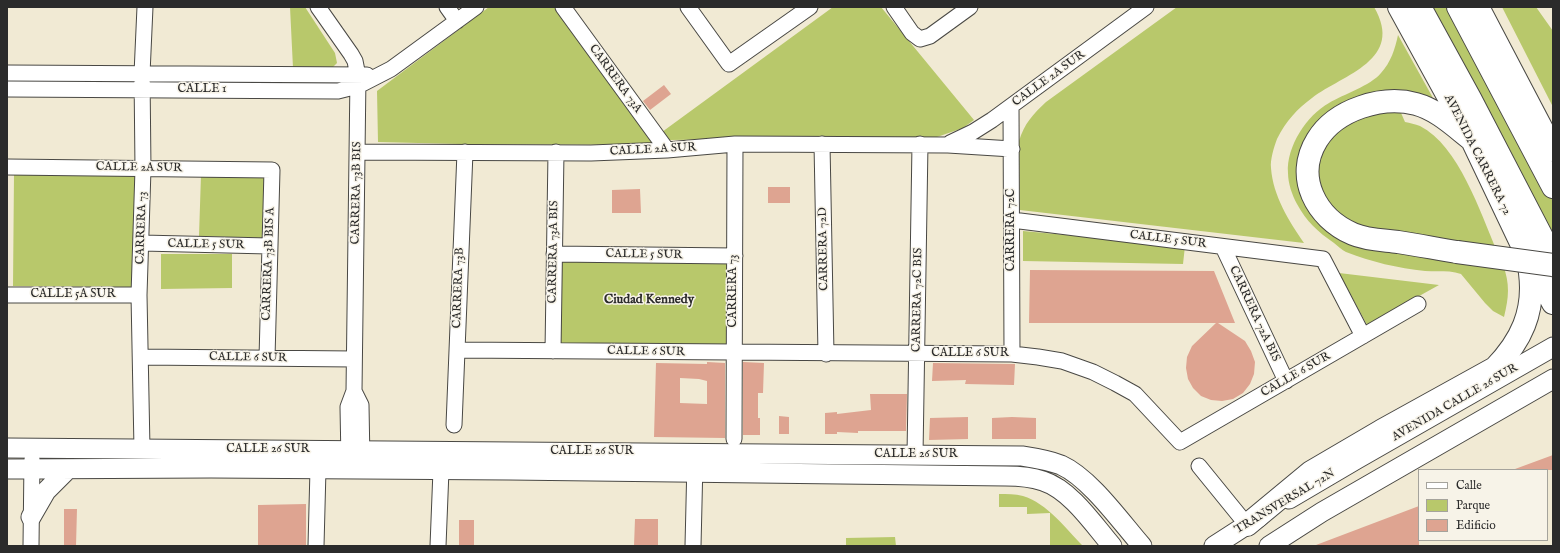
<!DOCTYPE html>
<html>
<head>
<meta charset="utf-8">
<style>
  body { margin:0 }
  #map { position:relative; width:1560px; height:553px; overflow:hidden; background:#f1ead4; font-family:"IM FELL English",serif }
  canvas { display:block }
  .frame { position:absolute; inset:0; border:8px solid #2b2b2b; pointer-events:none }
  .legend { position:absolute; left:1418px; top:469px; width:130px; height:72px; box-sizing:border-box; background:#f7f3e8; border:1px solid #a5a39c; margin:0; padding:5px 7px; list-style:none; font-size:12px; color:#2b2b2b }
  .legend li { display:flex; align-items:center; gap:8px; height:20px }
  .legend b { width:20px; border:1px solid #a5a39c }
</style>
</head>
<body>
<div id="map">
<canvas width="1560" height="553"></canvas>
<div class="frame"></div>
<ul class="legend">
<li><b style="height:5px;background:#fff"></b>Calle</li>
<li><b style="height:11px;background:#b8c86b"></b>Parque</li>
<li><b style="height:11px;background:#dea491"></b>Edificio</li>
</ul>
</div>
<script>
const c = document.querySelector('canvas').getContext('2d');
c.lineJoin = 'round';
function paint(path, color) { c.fillStyle = color; c.fill(path, 'evenodd'); }
function strokePath(path, color, width, dash) { c.strokeStyle = color; c.lineWidth = width; c.lineCap = dash ? 'butt' : 'round'; c.setLineDash(dash || []); c.stroke(path); }
function label(font, color, halo, rows, align = 'center') {
  c.font = font + ' "IM FELL English",serif'; c.lineWidth = 3; c.setLineDash([]); c.textBaseline = 'middle'; c.strokeStyle = halo; c.fillStyle = color; for (const [text, x, y, turn = 0] of rows) {
    c.save(); c.translate(x, y); c.rotate((+turn || 0) * Math.PI / 180); c.textAlign = isNaN(turn) ? turn : align; if (halo) c.strokeText(text, 0, 0); c.fillText(text, 0, 0); c.restore();
  }
}
const green = new Path2D(`
  M 290,7 L 305,7 L 335,53 L 337,63 L 333,67 L 293,68 Z
  M 489,7 L 557,7 L 657,145 L 459,144 L 378,142 L 377,91 Z
  M 833,7 L 881,7 L 974,120 L 963,128 L 937,137 L 669,140 L 662,132 Z
  M 1177,7 L 1374,7 C 1405,60 1344,74 1312,98 C 1297,109 1286,121 1277,139 C 1274,147 1270,160 1271,168 C 1273,196 1289,221 1304,243 L 1020,210 L 1019,141 C 1024,124 1033,114 1046,102 Z
  M 1427,7 L 1451,7 L 1553,199 L 1553,245 Z
  M 1502,7 L 1536,7 L 1553,31 L 1553,107 Z
  M 1398,35 L 1433,98 L 1407,92 L 1316,127 L 1317,217 L 1503,265 C 1510,284 1509,297 1504,317 L 1493,311 L 1485,303 L 1461,274 C 1450,270 1437,272 1425,271 C 1398,268 1371,262 1346,252 C 1342,250 1338,246 1334,243 C 1318,232 1306,221 1297,204 C 1292,195 1288,183 1288,173 C 1286,147 1307,115 1329,103 C 1344,94 1370,86 1381,73 C 1391,62 1395,49 1398,35 Z
  M 1398,106 L 1405,122 C 1410,123 1415,124 1420,126 C 1459,146 1480,212 1497,251 L 1350,226 L 1315,186 L 1320,149 L 1343,122 Z
  M 14,174 L 136,174 L 134,287 L 13,286 Z
  M 201,175 L 264,177 L 262,238 L 199,236 Z
  M 1023,231 L 1185,246 L 1183,264 L 1023,261 Z
  M 161,254 L 232,254 L 232,288 L 161,289 Z
  M 558,260 L 731,261 L 729,346 L 557,344 Z
  M 1339,273 L 1439,285 L 1367,325 Z
  M 999,494 C 1007,494 1015,494 1023,496 C 1047,503 1066,529 1083,546 L 1050,546 L 1050,513 L 1027,514 L 1027,507 L 999,507 Z
  M 895,537 L 896,546 L 846,546 L 846,538 Z`);
const building = new Path2D(`
  M 664,85 L 671,94 L 650,110 L 643,101 Z
  M 768,187 L 790,187 L 790,203 L 768,203 Z
  M 640,189 L 641,213 L 612,213 L 612,190 Z
  M 1030,270 L 1214,271 L 1235,323 L 1218,323 L 1245,341 L 1251,351 L 1255,362 L 1254,374 L 1250,384 L 1243,393 L 1233,399 L 1222,401 L 1211,400 L 1201,396 L 1193,388 L 1188,379 L 1186,368 L 1187,357 L 1192,346 L 1216,323 L 1029,323 Z
  M 707,362 L 725,363 L 725,438 L 654,437 L 656,363 L 707,364 ZM 680,378 L 699,379 L 707,381 L 707,404 L 680,403 Z
  M 743,362 L 764,363 L 763,393 L 758,393 L 758,418 L 760,418 L 760,435 L 743,435 Z
  M 933,363 L 1015,364 L 1014,385 L 965,384 L 966,380 L 932,381 Z
  M 870,394 L 907,394 L 906,431 L 858,431 L 858,433 L 837,432 L 837,434 L 825,434 L 825,413 L 837,412 L 837,414 L 871,410 Z
  M 779,416 L 789,417 L 789,434 L 779,434 Z
  M 968,417 L 968,439 L 929,440 L 930,418 Z
  M 1012,417 L 1036,418 L 1036,439 L 992,439 L 992,418 Z
  M 1553,455 L 1553,470 L 1515,470 L 1515,469 Z
  M 306,504 L 306,546 L 258,546 L 258,505 Z
  M 1419,506 L 1419,546 L 1316,546 L 1316,545 Z
  M 64,509 L 77,509 L 76,546 L 64,546 Z
  M 635,519 L 658,519 L 658,546 L 634,546 Z
  M 459,520 L 474,520 L 474,546 L 459,546 Z`);
const minor = new Path2D(`
  M 318,7 L 351,54 L 355,61 L 358,76 L 354,391 L 348,407 L 349,461
  M 447,7 L 457,21
  M 563,7 L 667,150
  M 688,7 L 729,64 L 810,7
  M 894,7 L 912,33 L 920,39 L 930,36 L 970,7
  M 7,73 L 367,75
  M 7,89 L 338,91 L 358,86 L 391,69 L 476,7
  M 1011,106 L 1012,354
  M 950,143 L 973,132 L 992,120 L 1146,7
  M 822,144 L 826,354
  M 357,152 L 591,153 L 667,150 L 735,144 L 948,145 L 1012,149
  M 7,167 L 272,170 L 267,358
  M 1012,220 L 1323,259 L 1363,336
  M 142,243 L 269,246
  M 1223,247 L 1286,381
  M 554,254 L 735,256
  M 7,295 L 139,295
  M 457,350 L 1012,354 L 1038,357 L 1062,361 L 1093,372 L 1115,383 L 1135,394 L 1180,442 L 1418,304
  M 553,351 L 556,152
  M 141,357 L 354,359
  M 354,391 L 361,405 L 362,462
  M 454,425 L 465,152
  M 734,439 L 735,144
  M 142,449 L 139,295 L 143,169 L 142,74 L 145,7
  M 915,455 L 920,144
  M 1199,466 L 1247,525
  M 31,546 L 32,459
  M 316,546 L 318,469
  M 438,546 L 441,470
  M 693,546 L 695,461`);
const major = new Path2D(`
  M 7,448 L 1022,456 C 1035,458 1048,460 1061,465 C 1090,478 1121,522 1142,546
  M 7,469 L 211,468 L 509,470 L 1006,476 C 1018,476 1031,477 1043,481 C 1071,490 1094,525 1112,546
  M 1289,499 L 1357,459 L 1553,347
  M 31,517 L 46,491 L 67,470
  M 1214,546 L 1259,517
  M 1269,546 L 1322,512 L 1553,379`);
const highway = new Path2D(`
  M 1399,7 L 1472,140 L 1521,243 L 1553,303
  M 1420,7 L 1471,100 L 1553,258
  M 1458,7 L 1553,187
  M 1478,7 L 1553,150
  M 1457,252 C 1438,249 1418,245 1398,242 C 1382,240 1367,240 1353,234 C 1316,218 1294,177 1317,140 C 1336,109 1383,95 1416,104 C 1438,110 1455,127 1472,140
  M 1247,525 L 1311,472 L 1381,431 L 1495,368 C 1521,341 1535,312 1530,273 C 1529,263 1524,252 1521,243`);
const highwayBridge = new Path2D(`
  M 1457,252 L 1553,265`);
const streetNames = [
  ["CARRERA 73A",615,79,54],
  ["CALLE 2A SUR",1049,79,-36],
  ["CALLE 1",202,90],
  ["CALLE 2A SUR",653,150,-3],
  ["AVENIDA CARRERA 72",1477,155,63],
  ["CALLE 2A SUR",139,168,1],
  ["CARRERA 73B BIS",357,193,-89],
  ["CARRERA 73",142,228,-88],
  ["CARRERA 72C",1012,230,-90],
  ["CALLE 5 SUR",1168,240,7],
  ["CALLE 5 SUR",206,245,1],
  ["CARRERA 72D",824,249,-91],
  ["CARRERA 73A BIS",554,252,-89],
  ["CALLE 5 SUR",644,255,1],
  ["CARRERA 73B BIS A",269,264,-88],
  ["CARRERA 73B",459,288,-88],
  ["CARRERA 73",734,291,-90],
  ["CALLE 5A SUR",73,295],
  ["CARRERA 72C BIS",918,300,-89],
  ["CARRERA 72A BIS",1254,314,65],
  ["CALLE 6 SUR",646,352,1],
  ["CALLE 6 SUR",970,354],
  ["CALLE 6 SUR",248,358,1],
  ["CALLE 6 SUR",1296,375,-30],
  ["AVENIDA CALLE 26 SUR",1455,403,-30],
  ["CALLE 26 SUR",268,450],
  ["CALLE 26 SUR",592,452],
  ["CALLE 26 SUR",916,455],
  ["TRANSVERSAL 72N",1285,502,-31]
];
const neighbourhoodNames = [
  ["Ciudad Kennedy",649,300]
];
paint(green, '#b8c86b');
paint(building, '#dea491');
strokePath(minor, '#494844', 17);
strokePath(major, '#494844', 21);
strokePath(highway, '#494844', 24);
strokePath(minor, '#fff', 15);
strokePath(major, '#fff', 19);
strokePath(highway, '#fff', 22);
strokePath(highwayBridge, '#494844', 24, []);
strokePath(highwayBridge, '#fff', 22);
label('12px', '#2b2b2b', '#f7f3e8', streetNames);
label('bold 13px', '#2b2b2b', '#f7f3e8', neighbourhoodNames);
</script>
</body>
</html>
